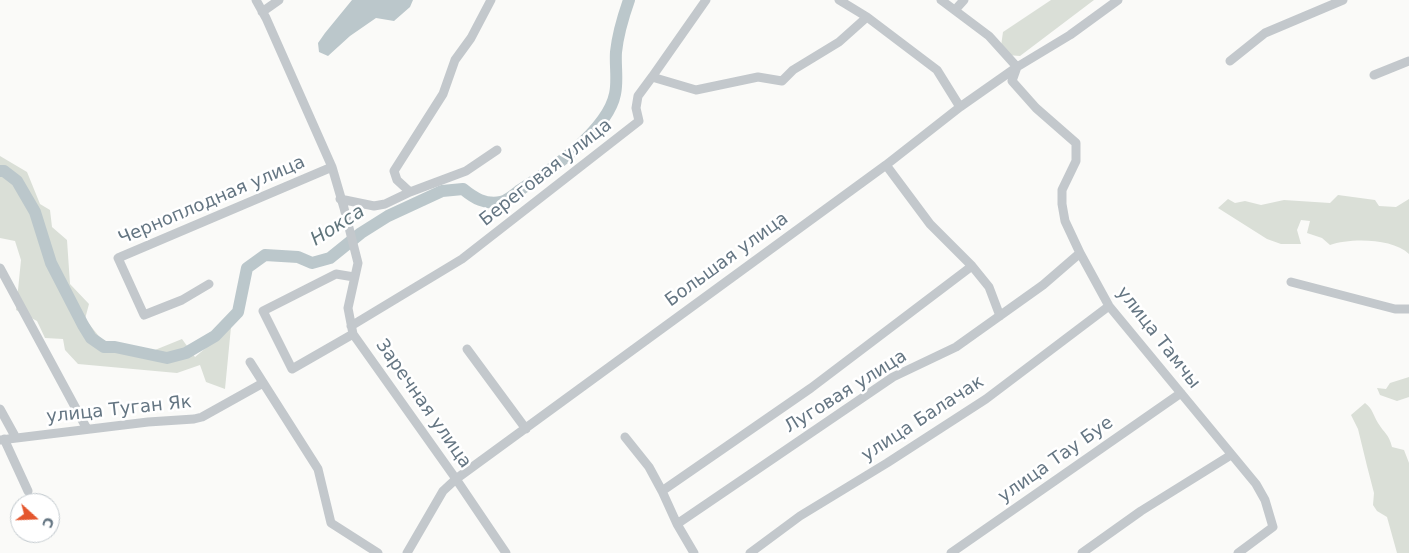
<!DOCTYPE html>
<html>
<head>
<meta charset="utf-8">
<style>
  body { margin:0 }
  #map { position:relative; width:1409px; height:553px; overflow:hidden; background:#fafaf8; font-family:"DejaVu Sans",sans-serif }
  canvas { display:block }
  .north { position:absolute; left:10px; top:493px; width:50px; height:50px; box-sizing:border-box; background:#fff; border:1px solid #c1c8cd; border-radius:50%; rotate:110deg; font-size:14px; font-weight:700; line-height:20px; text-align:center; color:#657683 }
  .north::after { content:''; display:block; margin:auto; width:18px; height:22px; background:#e4572e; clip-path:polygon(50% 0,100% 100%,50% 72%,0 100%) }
</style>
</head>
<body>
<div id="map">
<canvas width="1409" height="553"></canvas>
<div class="north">С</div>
</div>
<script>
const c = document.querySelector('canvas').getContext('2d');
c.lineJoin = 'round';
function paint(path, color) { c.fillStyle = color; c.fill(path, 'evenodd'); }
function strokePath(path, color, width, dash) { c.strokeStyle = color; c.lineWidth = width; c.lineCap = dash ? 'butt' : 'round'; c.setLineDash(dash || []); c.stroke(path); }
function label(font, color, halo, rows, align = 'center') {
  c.font = font + ' "DejaVu Sans",sans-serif'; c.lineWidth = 5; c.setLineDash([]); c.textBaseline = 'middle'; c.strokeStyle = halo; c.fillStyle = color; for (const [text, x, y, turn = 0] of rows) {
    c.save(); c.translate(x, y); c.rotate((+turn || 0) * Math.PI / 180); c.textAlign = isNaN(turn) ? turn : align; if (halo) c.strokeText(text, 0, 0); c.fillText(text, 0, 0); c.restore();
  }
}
const green = new Path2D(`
  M 1051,0 L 1094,0 L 1020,56 L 1007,55 L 1001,46 L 1003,32 Z
  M 0,156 L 27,172 L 40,204 L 50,210 L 52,227 L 67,240 L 70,284 L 89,304 L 85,319 L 102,340 L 150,352 L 182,339 L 195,357 L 231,327 L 225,389 L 206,382 L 200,365 L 177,373 L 78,364 L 65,350 L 63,339 L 45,338 L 37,321 L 16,310 L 21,260 L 15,241 L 0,238 Z
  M 1338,195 L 1375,200 L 1379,206 L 1396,207 L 1409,199 L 1409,254 C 1392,238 1350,238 1330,245 L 1322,238 L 1307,233 L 1310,221 L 1301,220 L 1297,230 L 1301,244 L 1281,244 L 1267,239 L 1218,208 L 1228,199 L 1235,203 L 1245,201 L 1261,205 L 1284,200 L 1330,203 Z
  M 1409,377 L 1409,397 L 1397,401 L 1380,395 L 1377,388 L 1386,389 L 1390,383 Z
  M 1365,403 C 1373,409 1373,415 1378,423 C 1384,433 1389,434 1392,447 L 1404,450 L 1409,463 L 1409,553 L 1397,553 L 1387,517 L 1377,511 L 1373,505 L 1374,493 L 1367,466 L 1358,429 L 1351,415 Z`);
const water = new Path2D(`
  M 352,0 L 413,0 L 410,7 L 394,21 L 376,18 L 350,36 L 328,56 L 319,52 L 318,43 L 325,33 Z`);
const river = new Path2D(`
  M 0,171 L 4,171 L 17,181 L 35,212 L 51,263 L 83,325 L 91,338 L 104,347 L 115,347 L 167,358 L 186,353 L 215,336 L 238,312 L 247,268 L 265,255 L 298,257 L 312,263 L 330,258 L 361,233 L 388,216 L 442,191 L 463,189 C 474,198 485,205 501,202 C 507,201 515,194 520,190 C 550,171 608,130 615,94 C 618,81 615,65 616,52 C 618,33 623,17 629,0`);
const minor = new Path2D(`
  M 256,0 L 266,18 L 332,167 L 344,208 L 358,263 L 348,308 L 353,334 L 456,479 L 506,553
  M 839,0 L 867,17 L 937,70 L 960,107
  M 941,0 L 989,36 L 1017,67 L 1012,81 L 1036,108 L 1076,143 L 1076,161 L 1062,190 L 1062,204 L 1065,221 L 1080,253 L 1109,306 L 1256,484 L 1265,500 L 1273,527 L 1238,553
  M 955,10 L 964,0
  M 262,12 L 279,0
  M 1230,61 L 1265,33 L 1343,0
  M 1374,75 L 1409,61
  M 652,77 L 696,90 L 758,77 L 782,81 L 793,70 L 839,42 L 867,17
  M 886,165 L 930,224 L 972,266 L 989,287 L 1000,316
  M 410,192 L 397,180 L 394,171 L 443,94 L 455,60 L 471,38 L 491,0
  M 340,199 L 374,206 L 385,204 L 410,192 L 466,171 L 497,150
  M 0,268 L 87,429
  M 1291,282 L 1395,309 L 1409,309
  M 209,284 L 182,300 L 144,315 L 118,258 L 332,167
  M 351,326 L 462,259 L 639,121 L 636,108 L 638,96 L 652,77 L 706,0
  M 353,334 L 292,369 L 263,311 L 336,274 L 354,277
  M 467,349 L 526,429
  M 250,362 L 318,469 L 331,523 L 378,553
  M 0,409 L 16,438
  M 625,437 L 649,467 L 662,491 L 677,524 L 694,553
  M 4,439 L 28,491
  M 0,440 L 148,422 L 194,419 L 202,417 L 263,383
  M 662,491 L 811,388 L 972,266
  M 677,524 L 893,377 L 956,347 L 1043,285 L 1080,253
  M 407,553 L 443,491 L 456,479 L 886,165 L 960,107 L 1017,67 L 1070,35 L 1118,0
  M 750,553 L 800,516 L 887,463 L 986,399 L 1109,306
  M 951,553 L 1181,393
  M 1082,553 L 1141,511 L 1231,455`);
const streetNames = [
  ["Береговая улица",546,173,-38],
  ["Черноплодная улица",212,201,-23],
  ["Большая улица",727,260,-36],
  ["улица Тамчы",1158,338,52],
  ["Луговая улица",846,392,-32],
  ["Заречная улица",423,404,55],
  ["улица Туган Як",119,410,-6],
  ["улица Балачак",923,419,-33],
  ["улица Тау Буе",1056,460,-35]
];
const waterNames = [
  ["Нокса",338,226,-32]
];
paint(green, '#dadfd7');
paint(water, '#bbc7cb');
strokePath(river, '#bbc7cb', 12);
strokePath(minor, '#c3c8cc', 9);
label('18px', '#657683', '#fff', streetNames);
label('italic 19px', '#60757c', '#fff', waterNames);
</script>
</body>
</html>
